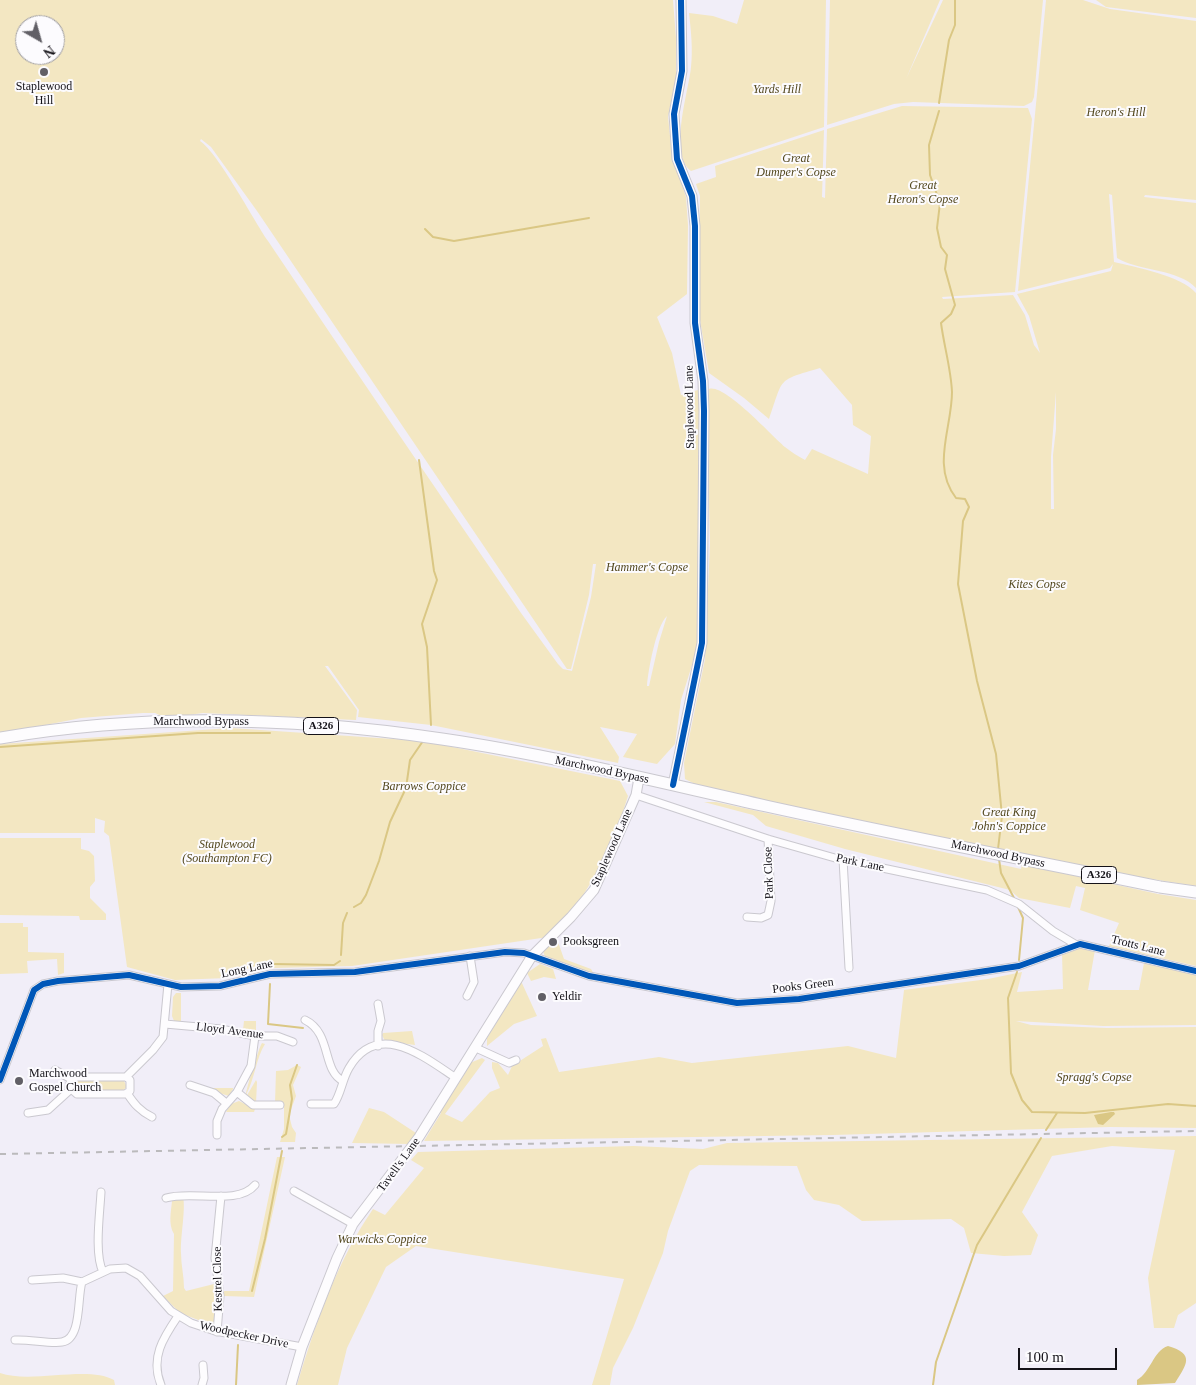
<!DOCTYPE html>
<html>
<head>
<meta charset="utf-8">
<style>
  body { margin:0 }
  #map { position:relative; width:1196px; height:1385px; overflow:hidden; background:#f1eef8; font-family:"Times New Roman",serif }
  canvas { display:block }
  .north { position:absolute; left:15px; top:15px; width:50px; height:50px; box-sizing:border-box; background:#fcfbfe; border:1px solid #9f9ea2; border-radius:50%; rotate:142deg; font-size:14px; font-weight:700; line-height:20px; text-align:center; color:#141218 }
  .north::after { content:''; display:block; margin:auto; width:18px; height:22px; background:#615f66; clip-path:polygon(50% 0,100% 100%,50% 72%,0 100%) }
  .scale { position:absolute; left:1018px; top:1348px; width:99px; height:22px; box-sizing:border-box; border:2px solid #141218; border-top:0; padding-left:6px; font-size:15px; line-height:18px; white-space:nowrap; color:#141218; -webkit-text-stroke:4px #fcfbfe; paint-order:stroke }
</style>
</head>
<body>
<div id="map">
<canvas width="1196" height="1385"></canvas>
<div class="north">N</div>
<div class="scale">100 m</div>
</div>
<script>
const c = document.querySelector('canvas').getContext('2d');
c.lineJoin = 'round';
function paint(path, color) { c.fillStyle = color; c.fill(path, 'evenodd'); }
function strokePath(path, color, width, dash) { c.strokeStyle = color; c.lineWidth = width; c.lineCap = dash ? 'butt' : 'round'; c.setLineDash(dash || []); c.stroke(path); }
function label(font, color, halo, rows, align = 'center') {
  c.font = font + ' "Times New Roman",serif'; c.lineWidth = 4; c.setLineDash([]); c.textBaseline = 'middle'; c.strokeStyle = halo; c.fillStyle = color; for (const [text, x, y, turn = 0] of rows) {
    c.save(); c.translate(x, y); c.rotate((+turn || 0) * Math.PI / 180); c.textAlign = isNaN(turn) ? turn : align; if (halo) c.strokeText(text, 0, 0); c.fillText(text, 0, 0); c.restore();
  }
}
const green = new Path2D(`
  M 0,0 L 673,0 L 676,38 L 676,77 L 668,117 L 672,154 L 686,197 L 688,225 L 687,294 L 657,317 L 672,353 L 681,395 L 701,389 L 698,469 L 699,643 L 681,700 L 675,744 L 657,764 L 623,757 L 637,734 L 600,727 L 619,757 L 618,763 L 431,725 L 358,717 L 359,710 L 328,666 L 325,666 L 357,710 L 356,720 L 203,713 L 166,718 L 155,713 L 143,713 L 81,718 L 0,734 ZM 25,25 L 55,25 L 55,55 L 25,55 ZM 201,139 L 211,147 L 257,211 L 567,669 L 571,669 L 573,661 L 589,595 L 593,564 L 596,564 L 591,597 L 572,671 L 563,669 L 558,664 L 521,613 C 436,489 351,365 268,241 C 253,219 218,153 200,141 ZM 667,616 L 659,642 L 649,686 L 647,686 C 648,671 656,626 667,616 Z
  M 744,0 L 826,0 L 824,127 L 691,171 C 668,154 689,90 691,67 C 693,49 691,31 689,13 L 713,16 L 737,24 Z
  M 830,0 L 940,0 L 906,79 L 943,0 L 1043,0 L 1034,97 L 1032,102 L 1024,106 L 913,102 L 894,104 L 827,125 Z
  M 1046,0 L 1083,0 L 1110,9 L 1196,21 L 1196,200 L 1145,195 L 1144,197 L 1196,203 L 1196,288 C 1179,269 1138,271 1117,258 L 1112,195 L 1109,194 L 1114,262 C 1135,267 1182,276 1196,293 L 1196,886 L 1120,874 L 942,839 L 701,787 L 685,779 L 684,763 L 705,659 L 710,543 L 707,430 L 709,389 C 724,383 772,436 785,447 C 791,452 798,456 805,460 L 812,449 L 868,474 L 871,436 L 853,425 L 852,405 L 820,368 C 776,381 784,377 769,419 L 744,398 L 709,373 L 698,308 L 700,196 L 696,184 L 716,177 L 715,166 L 824,130 L 822,197 L 825,198 L 827,129 L 902,106 L 1028,108 L 1032,119 L 1015,292 L 942,297 L 943,299 L 1013,295 L 1025,315 L 1034,345 L 1040,353 L 1029,316 L 1017,294 L 1111,271 L 1113,264 L 1110,268 L 1018,291 ZM 1056,392 L 1056,429 L 1053,455 L 1054,509 L 1051,509 L 1051,457 Z
  M 1096,0 L 1196,0 L 1196,18 L 1106,7 Z
  M 231,728 L 423,741 L 620,781 L 628,796 L 611,849 L 582,897 L 548,937 L 352,966 L 235,969 L 228,978 L 175,980 L 127,967 L 109,836 L 104,832 L 105,821 L 95,818 L 95,833 L 0,833 L 0,744 Z
  M 704,802 L 716,802 L 1021,869 L 1022,864 L 1158,894 L 1196,900 L 1196,966 L 1109,946 L 1119,923 L 1080,910 L 1085,888 L 1076,886 L 1070,908 L 1019,898 L 1010,890 L 845,849 L 766,826 L 753,815 Z
  M 0,838 L 81,838 L 81,849 L 89,851 L 94,856 L 95,881 L 90,887 L 90,898 L 106,914 L 106,920 L 80,920 L 79,916 L 0,915 Z
  M 0,923 L 23,923 L 23,927 L 28,927 L 28,952 L 64,953 L 64,973 L 58,975 L 57,959 L 27,961 L 28,973 L 0,974 Z
  M 557,939 L 564,959 L 591,969 L 594,974 L 545,957 L 543,951 Z
  M 1080,947 L 1095,950 L 1088,990 L 1139,990 L 1144,963 L 1196,975 L 1196,1025 L 1103,1026 L 1016,1021 L 1031,1025 L 1107,1028 L 1196,1027 L 1196,1128 L 1110,1127 L 833,1135 L 424,1141 L 441,1113 L 439,1112 L 470,1063 L 482,1058 L 485,1060 L 445,1114 L 462,1122 L 490,1092 L 500,1088 L 492,1068 L 492,1062 L 498,1063 L 508,1075 L 512,1066 L 543,1046 L 541,1039 L 546,1038 L 559,1072 L 659,1057 L 692,1063 L 848,1046 L 896,1058 L 904,990 L 988,979 L 1022,972 L 1017,992 L 1063,989 L 1062,954 Z
  M 540,964 L 553,969 L 556,979 L 544,977 L 531,981 L 527,973 Z
  M 521,981 L 537,1016 L 514,1024 L 487,1046 L 487,1038 Z
  M 176,993 L 181,993 L 181,1023 L 174,1021 L 172,1016 L 173,997 Z
  M 244,1021 L 256,1021 L 256,1032 L 243,1030 Z
  M 412,1031 L 415,1045 L 385,1041 L 382,1035 L 383,1033 Z
  M 262,1043 L 265,1044 C 256,1058 255,1078 246,1095 C 245,1092 259,1047 262,1043 Z
  M 297,1065 L 301,1067 L 293,1085 L 296,1096 L 289,1115 L 292,1127 L 296,1133 L 295,1142 L 280,1142 L 284,1129 L 284,1103 L 275,1103 L 276,1071 L 288,1070 Z
  M 77,1080 L 124,1081 L 127,1087 L 122,1091 L 78,1090 L 73,1085 Z
  M 256,1080 L 257,1082 L 256,1103 L 246,1097 Z
  M 203,1088 L 233,1088 L 233,1089 L 229,1096 Z
  M 239,1101 L 255,1109 L 254,1112 L 226,1112 L 231,1104 Z
  M 369,1108 L 384,1112 L 416,1133 L 410,1144 L 352,1143 Z
  M 1196,1136 L 1196,1303 L 1178,1315 L 1174,1328 L 1154,1328 L 1148,1278 L 1175,1150 L 1112,1146 L 1052,1156 L 1022,1212 L 1038,1235 L 1031,1255 L 1004,1256 L 971,1253 L 964,1228 L 951,1219 L 862,1221 L 839,1205 L 814,1200 L 806,1190 L 797,1166 L 699,1165 L 690,1171 L 668,1231 L 663,1253 L 633,1328 L 613,1368 L 610,1385 L 592,1385 L 624,1279 L 416,1246 L 386,1267 L 347,1348 L 338,1385 L 297,1385 C 315,1325 337,1261 373,1209 L 385,1215 L 424,1168 L 411,1160 L 418,1152 L 634,1146 L 703,1149 L 727,1143 Z
  M 277,1157 L 285,1157 L 254,1297 L 224,1296 L 224,1291 L 249,1291 Z
  M 183,1197 C 186,1209 180,1238 181,1253 C 181,1265 184,1276 184,1288 L 186,1291 L 214,1284 L 214,1326 L 180,1313 L 163,1296 L 173,1291 L 174,1234 C 168,1224 171,1212 172,1201 Z
  M 0,1373 C 31,1384 88,1365 114,1380 L 115,1385 L 0,1385 Z`);
const water = new Path2D(`
  M 1111,1112 L 1114,1112 L 1115,1114 L 1103,1125 L 1098,1124 L 1094,1115 Z
  M 1168,1346 C 1195,1354 1187,1364 1175,1383 L 1137,1385 L 1137,1380 C 1151,1372 1153,1351 1168,1346 Z`);
const stream = new Path2D(`
  M 939,103 L 949,40 L 955,25 L 955,0
  M 939,111 L 929,145 L 930,175 L 940,203 L 937,228 L 941,247 L 947,255 L 945,269 L 955,305 L 951,314 L 941,323 C 944,346 951,369 952,392 C 952,428 931,466 956,498 L 965,499 L 969,507 L 963,521 L 958,584 L 977,681 L 996,754 L 1002,816 L 998,849
  M 425,229 L 433,237 L 454,241 L 589,218
  M 419,460 L 434,571 L 437,580 L 422,624 L 427,647 L 431,725
  M 0,747 L 198,733 L 270,733
  M 999,859 L 1001,873 L 1015,900
  M 354,907 L 361,903 L 366,895 L 379,861 L 390,822 L 406,788 L 410,760 L 423,741
  M 1018,907 L 1023,918 L 1019,960
  M 341,955 L 343,923 L 347,913
  M 274,964 L 334,965 L 340,961
  M 1017,972 L 1008,998 L 1011,1073 L 1022,1100 L 1032,1112 L 1085,1113 L 1168,1104 L 1196,1106
  M 270,984 L 268,1024 L 303,1028
  M 1046,1130 L 1057,1113
  M 282,1137 L 286,1134 L 292,1099 L 290,1085 L 297,1065
  M 252,1291 L 265,1239 L 282,1151
  M 236,1385 L 238,1345
  M 933,1385 L 936,1362 L 977,1245 L 1041,1138`);
const minor = new Path2D(`
  M 636,795 L 768,839 L 835,858 L 987,890 L 1019,904 L 1053,931 L 1075,944
  M 843,859 L 849,968
  M 747,917 L 761,918 L 768,915 L 771,901 L 768,839
  M 467,996 L 474,982 L 470,956
  M 378,1004 L 381,1021 L 378,1031 L 378,1046
  M 305,1020 C 332,1033 322,1071 343,1081
  M 165,1024 L 221,1029 L 255,1036 L 277,1036 L 293,1042
  M 476,1048 L 509,1063 L 516,1060
  M 55,1070 L 71,1079
  M 126,1077 L 130,1080 L 130,1091 L 125,1094 L 77,1094 L 69,1087 L 71,1079 L 77,1077 L 126,1077 L 153,1050 L 163,1037 L 168,984
  M 0,1080 L 34,990 L 43,984 L 58,981 L 129,975 L 181,987 L 220,986 L 270,974 L 355,972 L 505,952 L 524,953 L 589,976 L 737,1003 L 799,999 L 1019,966 L 1080,944 L 1196,971
  M 190,1085 L 214,1093 L 226,1103
  M 237,1092 L 253,1105 L 280,1105
  M 127,1093 C 134,1104 140,1111 152,1117
  M 311,1104 L 334,1104 C 341,1094 342,1080 349,1068 C 378,1019 424,1057 456,1078
  M 28,1113 L 48,1110 L 70,1090
  M 217,1135 L 217,1121 L 222,1109 L 237,1092 L 251,1066 L 255,1036
  M 294,1191 L 353,1224
  M 101,1192 C 100,1213 94,1254 103,1272
  M 166,1198 C 191,1190 238,1206 255,1185
  M 32,1280 L 63,1278 L 82,1282 L 110,1269 L 126,1268 L 140,1276 L 171,1311 L 191,1323 L 215,1331 L 302,1347
  M 217,1332 L 220,1296 L 215,1258 L 221,1196
  M 15,1340 C 28,1339 51,1344 62,1342 C 82,1339 77,1298 82,1282
  M 161,1385 C 150,1358 163,1338 178,1316
  M 202,1385 L 204,1378 L 203,1365`);
const tertiary = new Path2D(`
  M 673,785 L 702,643 L 704,411 L 703,381 L 695,323 L 695,226 L 692,196 L 677,159 L 674,114 L 682,71 L 681,0
  M 291,1385 L 302,1347 L 337,1258 L 353,1224 L 419,1137 L 532,956 L 571,917 L 594,890 L 636,795 L 639,778`);
const primary = new Path2D(`
  M 0,738 C 145,713 296,717 442,739 C 551,755 658,782 766,806 C 897,835 1029,860 1160,887 L 1196,892`);
const rail = new Path2D(`
  M 0,1154 L 1196,1131`);
const cycleway = new Path2D(`
  M 673,785 L 702,643 L 704,411 L 703,381 L 695,323 L 695,226 L 692,196 L 677,159 L 674,114 L 682,71 L 681,0
  M 0,1080 L 34,990 L 43,984 L 58,981 L 129,975 L 181,987 L 220,986 L 270,974 L 355,972 L 505,952 L 524,953 L 589,976 L 737,1003 L 799,999 L 1019,966 L 1080,944 L 1196,971`);
const markers = [
  [44,72,5,"#615f66"],
  [553,942,5,"#615f66"],
  [542,997,5,"#615f66"],
  [19,1081,5,"#615f66"]
];
const shields = [
  [321,726,35],
  [1099,875,35]
];
const shieldNames = [
  ["A326",321,726],
  ["A326",1099,875]
];
const poiNames = [
  ["Staplewood",44,87,"center"],
  ["Hill",44,101,"center"],
  ["Pooksgreen",563,942],
  ["Yeldir",552,997],
  ["Marchwood",29,1074],
  ["Gospel Church",29,1088]
];
const parkNames = [
  ["Yards Hill",777,90],
  ["Heron's Hill",1116,113],
  ["Great",796,159],
  ["Dumper's Copse",796,173],
  ["Great",923,186],
  ["Heron's Copse",923,200],
  ["Hammer's Copse",647,568],
  ["Kites Copse",1037,585],
  ["Barrows Coppice",424,787],
  ["Great King",1009,813],
  ["John's Coppice",1009,827],
  ["Staplewood",227,845],
  ["(Southampton FC)",227,859],
  ["Spragg's Copse",1094,1078],
  ["Warwicks Coppice",382,1240]
];
const streetNames = [
  ["Staplewood Lane",690,407,-91],
  ["Marchwood Bypass",201,722],
  ["Marchwood Bypass",602,770,12],
  ["Staplewood Lane",612,848,-66],
  ["Marchwood Bypass",998,854,12],
  ["Park Lane",860,863,12],
  ["Park Close",769,873,-92],
  ["Trotts Lane",1138,946,14],
  ["Long Lane",247,969,-12],
  ["Pooks Green",803,986,-7],
  ["Lloyd Avenue",230,1031,7],
  ["Tavell's Lane",399,1165,-54],
  ["Kestrel Close",218,1279,-91],
  ["Woodpecker Drive",244,1335,12]
];
paint(green, '#f3e7c2');
paint(water, '#dac784');
strokePath(stream, '#dac784', 2);
strokePath(minor, '#cac8cf', 9);
strokePath(tertiary, '#cac8cf', 11);
strokePath(primary, '#cac8cf', 13);
strokePath(minor, '#fdfcfe', 7);
strokePath(tertiary, '#fdfcfe', 9);
strokePath(primary, '#fdfcfe', 11);
strokePath(rail, '#bbbabc', 2, [6, 6]);
strokePath(cycleway, '#0057b8', 6);
for (const [x, y, r, color] of markers) { const dot = new Path2D(); dot.arc(x, y, r, 0, 2 * Math.PI); c.fillStyle = color; c.fill(dot); strokePath(dot, '#fcfbfe', 2); }
for (const [x, y, w] of shields) { const box = new Path2D(); box.roundRect(x - w / 2, y - 8.5, w, 17, 4); c.fillStyle = '#fcfbfe'; c.fill(box); strokePath(box, '#141218', 1); }
label('bold 11px', '#141218', null, shieldNames);
label('12px', '#141218', '#fcfbfe', poiNames, 'left');
label('italic 12px', '#52471d', '#fcfbfe', parkNames);
label('12px', '#141218', '#fcfbfe', streetNames);
</script>
</body>
</html>
